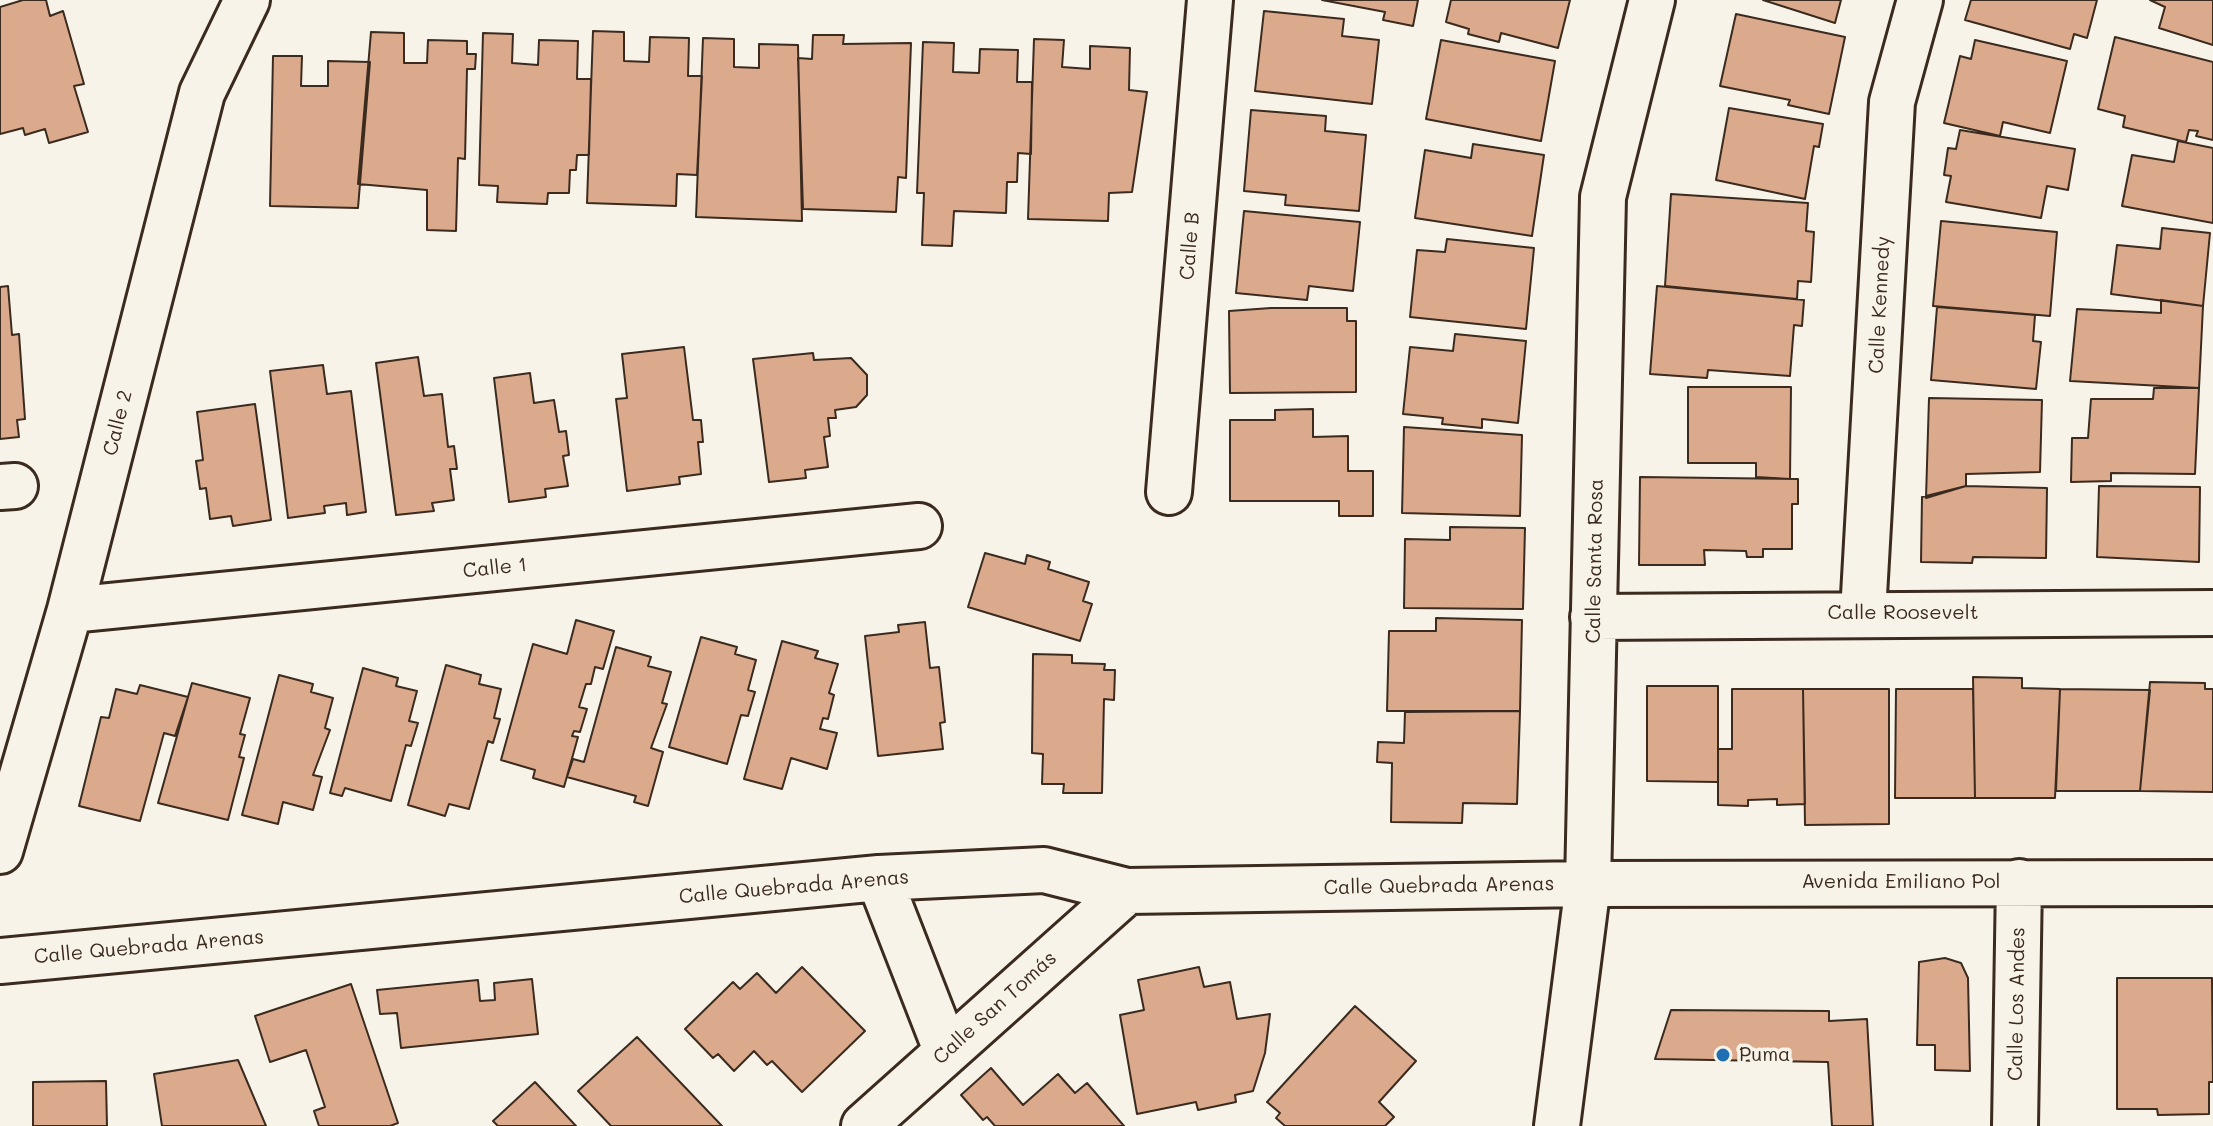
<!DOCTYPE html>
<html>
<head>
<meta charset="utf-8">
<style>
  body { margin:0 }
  canvas { display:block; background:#f7f3e8 }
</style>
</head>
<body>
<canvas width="2213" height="1126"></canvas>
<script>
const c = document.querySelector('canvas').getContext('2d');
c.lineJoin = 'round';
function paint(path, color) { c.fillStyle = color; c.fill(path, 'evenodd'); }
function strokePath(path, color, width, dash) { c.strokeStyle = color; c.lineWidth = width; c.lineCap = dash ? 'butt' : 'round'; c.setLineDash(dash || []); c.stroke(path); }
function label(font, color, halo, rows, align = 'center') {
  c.font = font + ' Mali,sans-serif'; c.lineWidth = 7; c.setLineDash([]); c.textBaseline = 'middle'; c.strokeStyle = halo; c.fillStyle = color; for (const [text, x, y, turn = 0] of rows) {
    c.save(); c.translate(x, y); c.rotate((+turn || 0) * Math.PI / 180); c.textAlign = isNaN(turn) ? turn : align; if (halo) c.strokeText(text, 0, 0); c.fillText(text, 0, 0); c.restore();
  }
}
const building = new Path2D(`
  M 23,0 L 46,0 L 50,16 L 63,11 L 84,84 L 74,86 L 88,132 L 49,143 L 45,129 L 25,135 L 23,128 L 0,134 L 0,7 Z
  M 1322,0 L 1418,0 L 1413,26 L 1383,20 L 1385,12 Z
  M 1451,0 L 1570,0 L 1558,48 L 1501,33 L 1499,42 L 1468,34 L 1469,29 L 1446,22 Z
  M 1763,0 L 1841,0 L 1835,23 Z
  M 1971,0 L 2097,0 L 2087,38 L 2074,34 L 2070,49 L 1965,20 Z
  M 2150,0 L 2213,0 L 2213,45 L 2159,28 L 2165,7 Z
  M 1264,11 L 1344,19 L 1342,36 L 1379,40 L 1372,104 L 1255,91 Z
  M 1736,14 L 1845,37 L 1829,114 L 1788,105 L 1790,100 L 1720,86 Z
  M 593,31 L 624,32 L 624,61 L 649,62 L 650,37 L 689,38 L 688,76 L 702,76 L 697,175 L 677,174 L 676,206 L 587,203 Z
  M 371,32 L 404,33 L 404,63 L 427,63 L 428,40 L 467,41 L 467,54 L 476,54 L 475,69 L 467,69 L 465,159 L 458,158 L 456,231 L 427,230 L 427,190 L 358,184 Z
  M 483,33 L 513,34 L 512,63 L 538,65 L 539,40 L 578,41 L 577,79 L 591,79 L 589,155 L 577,155 L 576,170 L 570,170 L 569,193 L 548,193 L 547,204 L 497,202 L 498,186 L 479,185 Z
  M 813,35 L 844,35 L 843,44 L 911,43 L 906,178 L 898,177 L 896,212 L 803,209 L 798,58 L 812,59 Z
  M 2115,37 L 2213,62 L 2213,140 L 2196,136 L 2198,131 L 2189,130 L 2186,142 L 2123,127 L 2125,116 L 2098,109 Z
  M 703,38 L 734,39 L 734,67 L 759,68 L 759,44 L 798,45 L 802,221 L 696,217 Z
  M 1034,39 L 1064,40 L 1062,67 L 1090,69 L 1090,46 L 1130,48 L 1129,90 L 1147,92 L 1132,192 L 1109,193 L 1108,221 L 1028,219 Z
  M 1441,40 L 1555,61 L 1541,141 L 1426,119 Z
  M 1975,40 L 2067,61 L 2050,133 L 2003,122 L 2000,136 L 1944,123 L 1960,56 L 1971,59 Z
  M 923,42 L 954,43 L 953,72 L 979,73 L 980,49 L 1018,50 L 1017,82 L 1032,82 L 1031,154 L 1018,153 L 1017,182 L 1007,182 L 1006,213 L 954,211 L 952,246 L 922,245 L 924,193 L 917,193 Z
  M 273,56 L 302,56 L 301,86 L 328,86 L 328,61 L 370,62 L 358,208 L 270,206 Z
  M 1729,108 L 1823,124 L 1819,147 L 1814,146 L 1805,199 L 1716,180 Z
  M 1251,110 L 1326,116 L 1325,131 L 1366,135 L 1359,211 L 1285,205 L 1286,195 L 1244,191 Z
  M 1960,130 L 2075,149 L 2068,190 L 2047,186 L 2041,218 L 1946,202 L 1951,176 L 1944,175 L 1948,148 L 1956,149 Z
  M 2178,141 L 2213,148 L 2213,223 L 2122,206 L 2132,155 L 2174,162 Z
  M 1473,144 L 1544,155 L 1532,236 L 1415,218 L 1425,150 L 1471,158 Z
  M 1671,194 L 1808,203 L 1806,231 L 1814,232 L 1811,282 L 1798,281 L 1797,299 L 1665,286 Z
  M 1244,211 L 1360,222 L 1353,291 L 1309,286 L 1307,300 L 1236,293 Z
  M 1941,221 L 2057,232 L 2050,316 L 1933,306 Z
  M 2162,228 L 2210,233 L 2203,306 L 2111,294 L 2117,245 L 2160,249 Z
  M 1447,239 L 1534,248 L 1526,329 L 1410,317 L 1417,250 L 1445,252 Z
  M 8,286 L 12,335 L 19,334 L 25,419 L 17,420 L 19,437 L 0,439 L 0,287 Z
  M 1657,286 L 1804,300 L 1802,326 L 1794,325 L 1790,376 L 1708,370 L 1707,378 L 1650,374 Z
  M 2161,300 L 2203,306 L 2199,388 L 2070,381 L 2077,309 L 2161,313 Z
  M 1937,307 L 2035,315 L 2033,341 L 2041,342 L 2036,389 L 1931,380 Z
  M 1271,308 L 1347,308 L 1347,321 L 1356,321 L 1356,392 L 1230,393 L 1229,311 Z
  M 1455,334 L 1526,341 L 1518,423 L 1482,419 L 1482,428 L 1442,424 L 1443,418 L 1403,414 L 1410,347 L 1453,351 Z
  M 684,347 L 693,420 L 701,420 L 703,442 L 698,442 L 701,474 L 679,477 L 680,484 L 627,491 L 616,399 L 627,398 L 622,354 Z
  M 813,353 L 814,360 L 851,358 L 867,375 L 867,395 L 856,407 L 835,410 L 836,418 L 828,418 L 830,436 L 824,437 L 828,467 L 805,470 L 806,478 L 769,482 L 753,359 Z
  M 418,357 L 424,396 L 442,394 L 448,447 L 454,446 L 457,469 L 450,469 L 454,500 L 432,503 L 434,511 L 396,515 L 376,363 Z
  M 323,365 L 327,394 L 351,391 L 366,512 L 347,515 L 346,503 L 324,506 L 325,513 L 288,518 L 270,371 Z
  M 530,373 L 534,403 L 554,400 L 559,432 L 566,431 L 569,455 L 563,456 L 568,486 L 545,489 L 546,497 L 509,502 L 494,378 Z
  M 1688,387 L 1791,387 L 1790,479 L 1756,477 L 1756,463 L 1688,463 Z
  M 2154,388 L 2199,388 L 2195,474 L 2111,473 L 2111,481 L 2071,482 L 2072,438 L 2088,438 L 2091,399 L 2153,399 Z
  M 1929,398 L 2042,400 L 2040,472 L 1966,474 L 1966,486 L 1926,498 Z
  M 255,404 L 271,520 L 233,526 L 231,516 L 210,519 L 206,488 L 200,489 L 196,461 L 203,460 L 197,412 Z
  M 1313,409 L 1313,437 L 1348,436 L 1348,471 L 1373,471 L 1373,516 L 1339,516 L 1339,501 L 1230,501 L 1230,420 L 1275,420 L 1275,410 Z
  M 1404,427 L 1522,435 L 1520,516 L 1402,513 Z
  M 1640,477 L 1798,479 L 1798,504 L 1792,504 L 1792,549 L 1763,549 L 1763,557 L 1747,557 L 1746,551 L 1704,550 L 1705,565 L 1639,565 Z
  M 1966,486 L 2047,488 L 2046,558 L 1973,557 L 1972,563 L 1921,562 L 1922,497 Z
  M 2099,486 L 2200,487 L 2199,562 L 2097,557 Z
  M 1450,527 L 1525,528 L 1523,609 L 1404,608 L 1405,539 L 1450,540 Z
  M 985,553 L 1025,564 L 1027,555 L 1050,562 L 1048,569 L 1089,582 L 1083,601 L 1092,604 L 1080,641 L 968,607 Z
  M 1436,618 L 1522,620 L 1520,711 L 1387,711 L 1389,631 L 1436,631 Z
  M 576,620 L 614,631 L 603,669 L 595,667 L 591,684 L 586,684 L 579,707 L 587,709 L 580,732 L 574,731 L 572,736 L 578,737 L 564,787 L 533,778 L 535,770 L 501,760 L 533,644 L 567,654 Z
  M 925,622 L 930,668 L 939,667 L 945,722 L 940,723 L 943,749 L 878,756 L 865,636 L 899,632 L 898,625 Z
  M 701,637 L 737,647 L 735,654 L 756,660 L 748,690 L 755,692 L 748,716 L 741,715 L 727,764 L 669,747 Z
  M 782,641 L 818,651 L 815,658 L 838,664 L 829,693 L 834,695 L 828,719 L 823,718 L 820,729 L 837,733 L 827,769 L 791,758 L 782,789 L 744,779 Z
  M 616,647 L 651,657 L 648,666 L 671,672 L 662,703 L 667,704 L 651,748 L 663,752 L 648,806 L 634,802 L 636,796 L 567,777 L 573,759 L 584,762 Z
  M 1033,654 L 1072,655 L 1072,663 L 1105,664 L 1104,670 L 1115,670 L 1114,700 L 1104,699 L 1102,793 L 1063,793 L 1064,784 L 1042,784 L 1043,754 L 1032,753 Z
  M 446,665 L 481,675 L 479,684 L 501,689 L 494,718 L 500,719 L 493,743 L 488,741 L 469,809 L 449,804 L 445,816 L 408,805 Z
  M 363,668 L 398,678 L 396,686 L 417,691 L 409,721 L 418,723 L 411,746 L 406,745 L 391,801 L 345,788 L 342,796 L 330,793 Z
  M 279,675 L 313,684 L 311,692 L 333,698 L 325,728 L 330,730 L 313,775 L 322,777 L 313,810 L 283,802 L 278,824 L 242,815 Z
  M 1973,677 L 2022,678 L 2022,688 L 2060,689 L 2055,798 L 1975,798 Z
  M 2150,682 L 2205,683 L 2205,689 L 2213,689 L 2213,792 L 2140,791 Z
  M 192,683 L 250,698 L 240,734 L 245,735 L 239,757 L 244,758 L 228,820 L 158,803 Z
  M 140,685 L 188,697 L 175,736 L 164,733 L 140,821 L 79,806 L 101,717 L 109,718 L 116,689 L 137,694 Z
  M 1647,686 L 1718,686 L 1718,782 L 1647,781 Z
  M 1732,689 L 1803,689 L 1805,804 L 1777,805 L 1777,799 L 1748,800 L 1748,806 L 1718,805 L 1718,749 L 1732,749 Z
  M 1803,689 L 1889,689 L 1889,824 L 1805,825 Z
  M 1896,689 L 1973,689 L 1975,798 L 1895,798 Z
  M 2060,689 L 2150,690 L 2140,791 L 2056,791 Z
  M 1520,711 L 1517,804 L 1463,803 L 1462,823 L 1391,822 L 1392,763 L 1377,762 L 1378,742 L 1404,743 L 1405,712 Z
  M 1945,958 L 1961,963 L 1968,978 L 1970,1071 L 1935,1070 L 1935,1045 L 1917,1045 L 1919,962 Z
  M 802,967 L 865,1031 L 802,1092 L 772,1061 L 767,1065 L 754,1051 L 734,1071 L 718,1054 L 713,1058 L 685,1029 L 733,982 L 740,989 L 757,973 L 776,993 Z
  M 1199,967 L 1204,987 L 1230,982 L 1237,1019 L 1270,1014 L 1265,1053 L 1253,1091 L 1235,1095 L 1236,1102 L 1198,1110 L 1196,1102 L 1137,1114 L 1120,1015 L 1144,1010 L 1138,980 Z
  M 2117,978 L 2212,978 L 2213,1082 L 2209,1082 L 2209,1114 L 2158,1115 L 2157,1109 L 2117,1109 Z
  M 532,979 L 538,1034 L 401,1048 L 397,1013 L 380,1014 L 377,990 L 478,980 L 480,1001 L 495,1000 L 494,983 Z
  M 351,984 L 398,1123 L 390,1126 L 319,1126 L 314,1111 L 325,1107 L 306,1050 L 270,1062 L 255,1016 Z
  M 1355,1006 L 1416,1061 L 1379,1102 L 1394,1117 L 1385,1126 L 1285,1126 L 1276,1118 L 1280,1113 L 1267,1102 Z
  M 1671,1010 L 1829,1011 L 1829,1021 L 1867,1019 L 1873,1126 L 1832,1126 L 1828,1062 L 1655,1059 Z
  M 637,1037 L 722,1126 L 611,1126 L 578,1091 Z
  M 238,1060 L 266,1126 L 162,1126 L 154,1074 Z
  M 991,1068 L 1023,1105 L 1058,1074 L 1075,1093 L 1087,1083 L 1124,1126 L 995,1126 L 987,1117 L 983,1120 L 961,1095 Z
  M 106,1081 L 107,1126 L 33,1126 L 33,1082 Z
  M 535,1082 L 576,1126 L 498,1126 L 493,1121 Z`);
const minor = new Path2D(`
  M 0,487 L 15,486
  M 1169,492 L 1210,0
  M 70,610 L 919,526
  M 1863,613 L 1892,102 L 1920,0
  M 1593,617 L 2213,613
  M 0,851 L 70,610 L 202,93 L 247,0
  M 879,878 L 946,1050
  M 0,961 L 879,878 L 1044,870 L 1127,891 L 1588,884 L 2213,883
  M 864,1126 L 1127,891
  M 1557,1126 L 1588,884 L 1603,197 L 1652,0
  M 2015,1126 L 2019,882`);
const markers = [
  [1723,1055,8,"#1f6fb2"]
];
const streetNames = [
  ["Calle B",1190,246,-85],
  ["Calle Kennedy",1880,305,-87],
  ["Calle 2",118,423,-76],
  ["Calle Santa Rosa",1595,561,-89],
  ["Calle 1",495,568,-6],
  ["Calle Roosevelt",1903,613],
  ["Avenida Emiliano Pol",1901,882],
  ["Calle Quebrada Arenas",1439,886,-1],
  ["Calle Quebrada Arenas",794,887,-5],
  ["Calle Quebrada Arenas",149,947,-5],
  ["Calle Los Andes",2017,1004,-89],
  ["Calle San Tomás",995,1008,-42]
];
const poiNames = [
  ["Puma",1739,1055]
];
paint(building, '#dbaa8d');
strokePath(building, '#3b2a1e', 2);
strokePath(minor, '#3b2a1e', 50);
strokePath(minor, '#f7f3e8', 44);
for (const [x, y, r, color] of markers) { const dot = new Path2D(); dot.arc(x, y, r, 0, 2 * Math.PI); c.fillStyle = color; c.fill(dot); strokePath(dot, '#f7f3e8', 3); }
label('20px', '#3b2a1e', '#f7f3e8', streetNames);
label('20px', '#3b2a1e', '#f7f3e8', poiNames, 'left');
</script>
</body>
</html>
